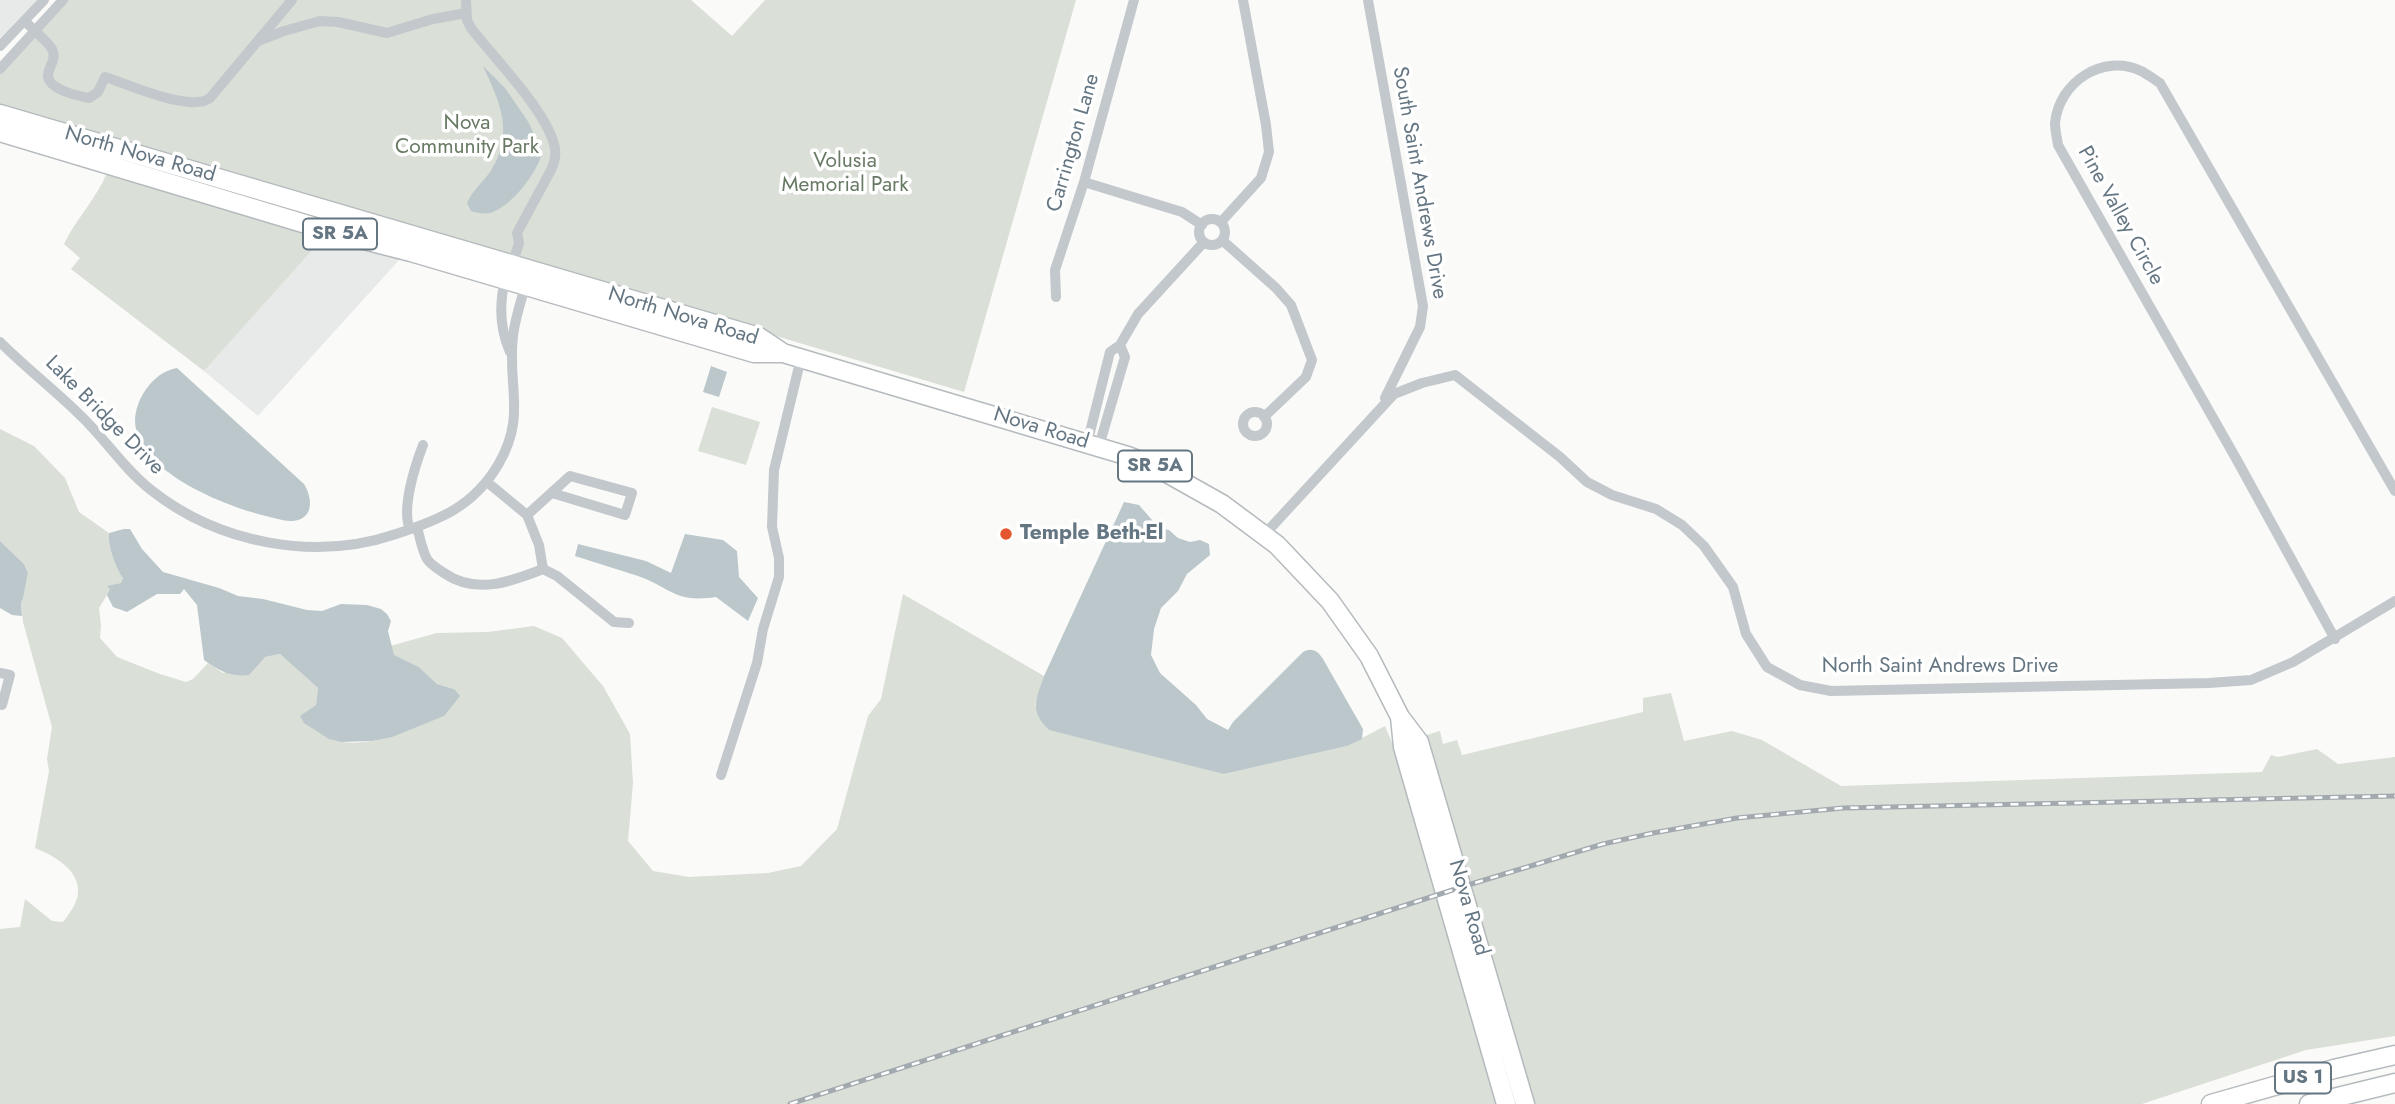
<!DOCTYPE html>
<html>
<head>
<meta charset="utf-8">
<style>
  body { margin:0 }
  canvas { display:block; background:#fafaf8 }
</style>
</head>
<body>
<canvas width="2395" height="1104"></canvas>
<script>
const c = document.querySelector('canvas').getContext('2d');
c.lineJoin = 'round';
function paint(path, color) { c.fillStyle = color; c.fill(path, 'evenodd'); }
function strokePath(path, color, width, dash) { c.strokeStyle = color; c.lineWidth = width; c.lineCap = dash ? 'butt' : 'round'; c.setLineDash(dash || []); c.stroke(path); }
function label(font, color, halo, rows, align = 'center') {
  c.font = font + ' Jost,sans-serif'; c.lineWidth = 7; c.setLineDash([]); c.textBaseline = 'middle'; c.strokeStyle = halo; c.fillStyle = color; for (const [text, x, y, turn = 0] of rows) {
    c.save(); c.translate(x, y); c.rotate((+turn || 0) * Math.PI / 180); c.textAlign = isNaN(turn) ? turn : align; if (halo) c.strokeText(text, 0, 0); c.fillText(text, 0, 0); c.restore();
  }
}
const built = new Path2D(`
  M 0,0 L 37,0 L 0,38 Z
  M 324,237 L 400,259 L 258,416 L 204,371 Z`);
const green = new Path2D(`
  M 63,0 L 691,0 L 732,36 L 765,0 L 1076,0 L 964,392 L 541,266 L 531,297 L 324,237 L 204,371 L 71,269 L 80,258 L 64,244 C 76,219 96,199 107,173 L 0,141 L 0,69 Z
  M 712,407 L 760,422 L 746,465 L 698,451 Z
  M 0,429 L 34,446 L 65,478 L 79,512 L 109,533 C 107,544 116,569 123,578 L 121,583 L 113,585 L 99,608 L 101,626 L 100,638 L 117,657 L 160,674 L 186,682 L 193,679 L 208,663 L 223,673 L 265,657 L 280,654 L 318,688 L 316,705 L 301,716 C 312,727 326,740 342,742 C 376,747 412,727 444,716 L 454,689 L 437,684 L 419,667 L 393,655 L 390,646 L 437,633 L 488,632 L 534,626 L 562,638 L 603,686 L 630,734 L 633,783 L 628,841 L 653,871 L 689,877 L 768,873 L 801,866 L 837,829 L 868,716 L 881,699 L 903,594 L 1044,676 L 1035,705 L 1224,774 L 1347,746 L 1385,726 L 1409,783 L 1501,1104 L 0,1104 L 0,929 L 20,927 L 25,899 L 52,921 L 63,922 C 69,914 77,904 78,893 C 80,869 52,855 35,848 L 49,771 L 47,759 L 52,727 L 23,622 L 21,602 L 23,599 L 28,573 L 24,564 L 0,541 Z
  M 1671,693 L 1684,741 L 1732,731 L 1762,740 L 1841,786 L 2262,772 L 2271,755 L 2278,757 L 2317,749 L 2338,764 L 2395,757 L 2395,1036 L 2306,1050 L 2142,1104 L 1530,1104 L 1423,736 L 1440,731 L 1443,744 L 1457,740 L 1462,755 L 1643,712 L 1643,698 Z`);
const water = new Path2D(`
  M 483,66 L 505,88 L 529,123 L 542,153 C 537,173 513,204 493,212 C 486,215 478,213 471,211 L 467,203 C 472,191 483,182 490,172 C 515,134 500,102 483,66 Z
  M 711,366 L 727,372 L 719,397 L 703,392 Z
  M 177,368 L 304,484 C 311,495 315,515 298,520 C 288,523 275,518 266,516 C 223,506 113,463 139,402 C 146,386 159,371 177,368 Z
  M 1124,502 L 1139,505 L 1159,528 L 1169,530 L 1178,538 L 1190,542 L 1200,540 L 1209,544 L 1210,555 L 1187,574 L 1178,591 L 1161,608 L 1154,629 L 1151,655 L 1160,673 L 1196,705 L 1207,719 L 1228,730 L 1233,722 L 1303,652 C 1312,647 1318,651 1323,659 L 1363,729 L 1362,739 L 1347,746 L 1224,774 L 1049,730 C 1029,710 1036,700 1044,676 Z
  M 124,529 L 130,529 L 142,549 L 163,572 L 219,588 L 238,596 L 263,599 L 307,610 L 322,611 L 341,604 L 367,605 L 381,609 L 387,614 L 391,621 L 388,631 L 394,655 L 419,667 L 437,684 L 454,689 L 460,696 L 444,716 L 392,737 L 372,741 L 341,742 L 329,739 L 304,723 L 300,716 L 316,705 L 318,688 L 280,654 L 265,657 L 249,675 C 229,677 220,671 204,660 L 197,605 L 184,589 L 180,594 L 157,594 L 127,612 L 113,607 L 107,595 L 110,589 L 107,586 L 121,583 L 123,578 C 116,569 107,544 109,533 Z
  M 685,534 L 723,540 L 737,551 L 739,577 L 758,598 L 748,621 L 716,597 C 675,603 673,589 638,576 C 617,569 596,563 575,556 L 578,544 L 646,561 L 671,573 Z
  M 0,541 L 24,564 L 28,573 L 23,599 L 21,602 L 22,616 L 12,615 L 0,608 Z`);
const street = new Path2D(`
  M 466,0 L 467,20 L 471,28 C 493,57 550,114 555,149 C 556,157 554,164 551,170 L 517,233 L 519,243 L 512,265
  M 1368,0 L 1423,306 L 1420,327 L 1385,398
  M 25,21 C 31,28 49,43 52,49 C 57,60 49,65 48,75 C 47,89 78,96 89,98 L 98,92 L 105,77 C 128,84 190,113 210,98 L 292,0
  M 258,41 L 284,31 L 320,21 L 338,22 L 387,33 L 433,19 L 466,13
  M 0,46 L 44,0
  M 0,69 L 63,0
  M 1084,182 L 1182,212 L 1202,225
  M1199 232a13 13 0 1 1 26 0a13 13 0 1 1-26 0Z
  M 1221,222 L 1261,178 L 1269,152 L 1266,125 L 1243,0
  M 1222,240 L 1276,288 L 1291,305 L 1312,360 L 1306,377 L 1264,417
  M 506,276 C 499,302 499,327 510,352
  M 1056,297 L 1055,270 L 1084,182 L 1134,0
  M 0,342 C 26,368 56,391 82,417 C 106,440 124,469 151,490 C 218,543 314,562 396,534 C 439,520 473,507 498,465 C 527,416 507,386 513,336 C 515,318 522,298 527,280
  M1243 424a12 12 0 1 1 24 0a12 12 0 1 1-24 0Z
  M 1087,444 L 1110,352 L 1120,345 L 1138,314 L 1204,242
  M 1099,446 L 1125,357 L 1120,345
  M 487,482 L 527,515 L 539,545 L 543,569 L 557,576 L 614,622 L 629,623
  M 527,515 L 570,476 L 632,493 L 625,515 L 552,493
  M 417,527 C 420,538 422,550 427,559 C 431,565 438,569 444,573 C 476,595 510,582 543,569
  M 410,529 C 401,509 415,466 423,445
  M 1264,535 L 1394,394 L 1422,383 L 1455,375 L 1560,457 L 1587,482 L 1612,495 L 1656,509 L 1682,525 L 1704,546 L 1733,587 L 1746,634 L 1767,667 L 1800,685 L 1831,691 L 2209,683 L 2251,680 L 2293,662 L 2395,601
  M 2335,639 L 2238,462 L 2058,145 C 2057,138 2055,130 2055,123 C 2059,82 2103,53 2141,71 C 2147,74 2154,79 2160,83 L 2395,491
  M 0,673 L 10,675 L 2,705 L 0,704
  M 721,775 L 757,663 L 763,629 L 779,577 L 779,558 L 772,527 L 774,470 L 801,358`);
const primary = new Path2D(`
  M 0,114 L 759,337 L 783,353
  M 0,132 L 329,231 L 411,252 L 754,353 L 783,353 L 1128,456 L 1158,468 L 1222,504 L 1277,545 L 1330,601 L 1369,656 L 1400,717 L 1419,742 L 1525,1104
  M 1400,717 L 1403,747 L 1506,1104
  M 2211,1104 L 2334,1069 L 2395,1055
  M 2309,1104 L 2395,1083`);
const rail = new Path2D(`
  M 790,1104 L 1468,885 L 1603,844 L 1653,833 L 1737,818 L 1843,808 L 2395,796`);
const markers = [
  [1006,534,7,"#e4572e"]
];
const shields = [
  [340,234,74],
  [1155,466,74],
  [2303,1078,56]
];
const shieldNames = [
  ["SR 5A",340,234],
  ["SR 5A",1155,466],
  ["US 1",2303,1078]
];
const parkNames = [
  ["Nova",467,124],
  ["Community Park",467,148],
  ["Volusia",845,162],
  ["Memorial Park",845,186]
];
const streetNames = [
  ["Carrington Lane",1074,143,-74],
  ["North Nova Road",140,155,16],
  ["South Saint Andrews Drive",1419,183,80],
  ["Pine Valley Circle",2120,216,61],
  ["North Nova Road",683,317,17],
  ["Lake Bridge Drive",104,416,45],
  ["Nova Road",1041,429,17],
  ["North Saint Andrews Drive",1940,667],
  ["Nova Road",1468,908,74]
];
const poiNames = [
  ["Temple Beth-El",1020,534]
];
paint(built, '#e8e9e9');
paint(green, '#dadfd7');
paint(water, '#bbc7cb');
strokePath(primary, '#b5babe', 21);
strokePath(street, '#c3c8cc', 10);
strokePath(primary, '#fff', 18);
strokePath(rail, '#a2aab0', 5);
strokePath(rail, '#fff', 2.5, [8]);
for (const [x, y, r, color] of markers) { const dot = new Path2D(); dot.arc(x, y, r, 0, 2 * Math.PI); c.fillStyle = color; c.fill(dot); strokePath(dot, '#fff', 2.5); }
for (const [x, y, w] of shields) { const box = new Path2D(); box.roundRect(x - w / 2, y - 15.5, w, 31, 5); c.fillStyle = '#fff'; c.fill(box); strokePath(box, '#657683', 2); }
label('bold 19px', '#657683', null, shieldNames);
label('21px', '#687a64', '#fff', parkNames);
label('21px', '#657683', '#fff', streetNames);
label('bold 21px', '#657683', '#fff', poiNames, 'left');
</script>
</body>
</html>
